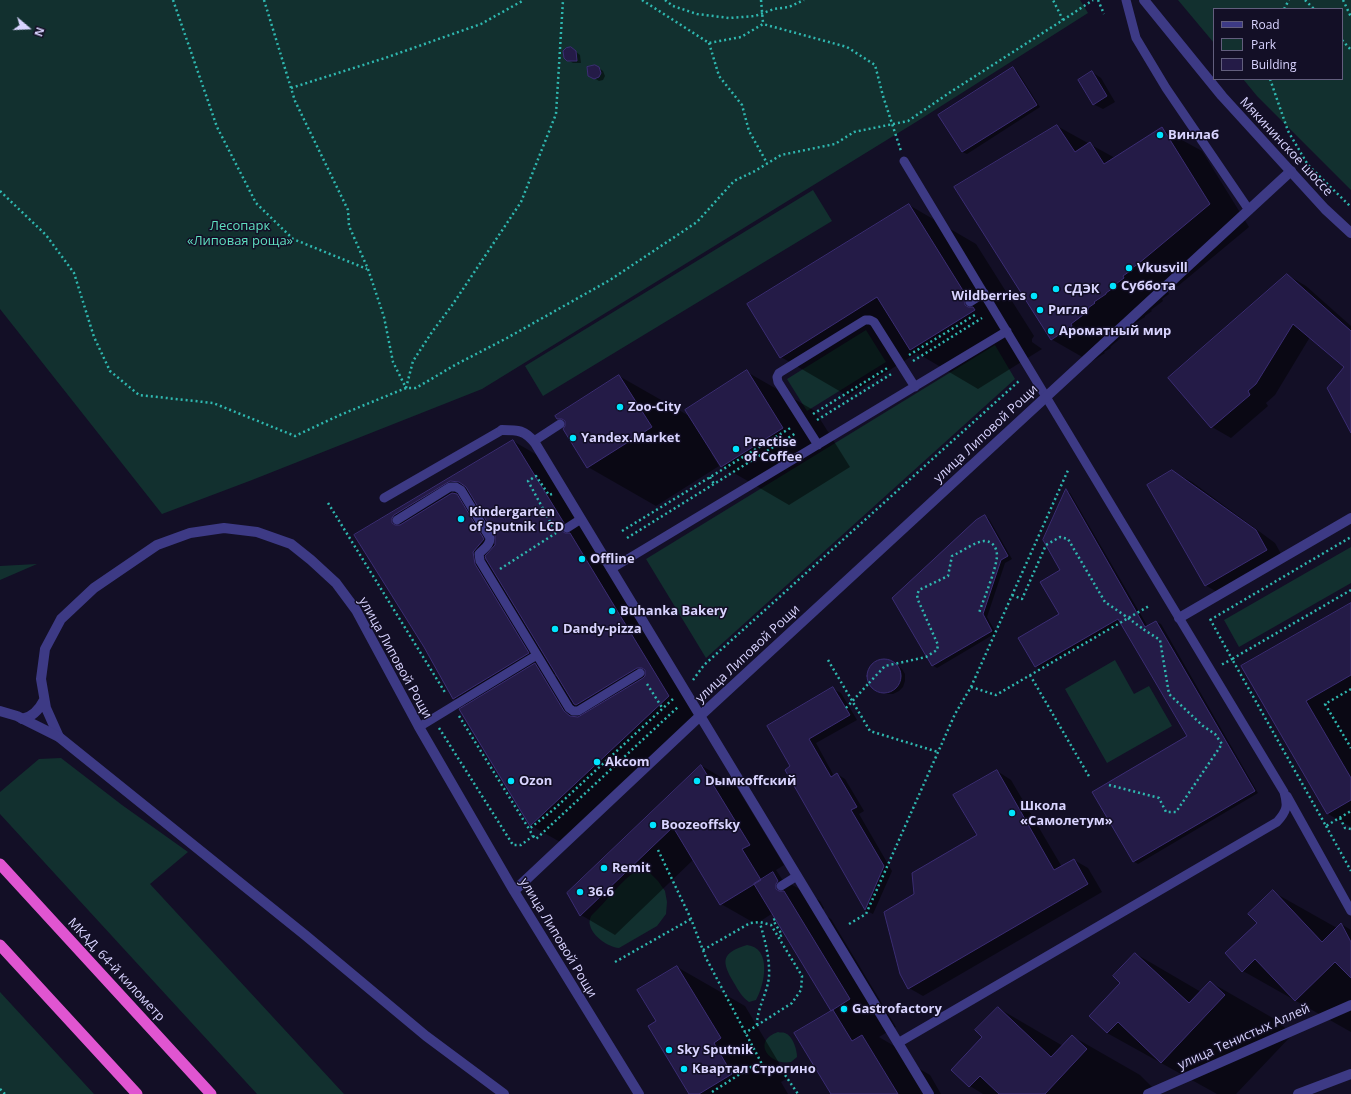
<!DOCTYPE html>
<html>
<head>
<meta charset="utf-8">
<style>
  body { margin:0 }
  #map { position:relative; width:1351px; height:1094px; overflow:hidden; background:#130f26; font-family:"Open Sans",sans-serif }
  canvas { display:block }
  .legend { position:absolute; left:1213px; top:8px; width:130px; height:72px; box-sizing:border-box; background:#130f26; border:1px solid #625e7d; margin:0; padding:5px 7px; list-style:none; font-size:12px; color:#d9d4ff }
  .legend li { display:flex; align-items:center; gap:8px; height:20px }
  .legend b { width:20px; border:1px solid #625e7d }
  .north { position:absolute; left:8px; top:8px; width:40px; height:40px; -webkit-text-stroke:3px #130f26; paint-order:stroke; rotate:109deg; font-size:11px; font-weight:700; line-height:16px; text-align:center; color:#d9d4ff }
  .north::after { content:''; display:block; margin:auto; width:14px; height:18px; background:#d9d4ff; clip-path:polygon(50% 0,100% 100%,50% 72%,0 100%) }
</style>
</head>
<body>
<div id="map">
<canvas width="1351" height="1094"></canvas>
<ul class="legend">
<li><b style="height:5px;background:#3d3a85"></b>Road</li>
<li><b style="height:11px;background:#12302f"></b>Park</li>
<li><b style="height:11px;background:#241b47"></b>Building</li>
</ul>
<div class="north">N</div>
</div>
<script>
const c = document.querySelector('canvas').getContext('2d');
c.lineJoin = 'round';
function paint(path, color) { c.fillStyle = color; c.fill(path, 'evenodd'); }
function strokePath(path, color, width, dash) { c.strokeStyle = color; c.lineWidth = width; c.lineCap = dash ? 'butt' : 'round'; c.setLineDash(dash || []); c.stroke(path); }
function label(font, color, halo, rows, align = 'center') {
  c.font = font + ' "Open Sans",sans-serif'; c.lineWidth = 3; c.setLineDash([]); c.textBaseline = 'middle'; c.strokeStyle = halo; c.fillStyle = color; for (const [text, x, y, turn = 0] of rows) {
    c.save(); c.translate(x, y); c.rotate((+turn || 0) * Math.PI / 180); c.textAlign = isNaN(turn) ? turn : align; if (halo) c.strokeText(text, 0, 0); c.fillText(text, 0, 0); c.restore();
  }
}
const green = new Path2D(`
  M 0,0 L 1080,0 L 1088,13 L 916,122 L 482,389 L 252,480 L 162,514 L 0,309 Z
  M 1178,0 L 1351,0 L 1351,190 L 1257,96 L 1243,79 L 1342,79 L 1342,9 L 1214,9 L 1214,43 Z
  M 813,190 L 832,221 L 543,396 L 525,366 Z
  M 866,330 L 886,362 L 807,411 L 787,379 Z
  M 995,345 L 1015,379 L 706,658 L 646,559 Z
  M 1351,547 L 1351,583 L 1239,647 L 1224,620 Z
  M 37,564 L 0,580 L 0,566 Z
  M 1115,660 L 1134,694 L 1149,686 L 1172,726 L 1107,763 L 1065,689 Z
  M 61,758 L 122,805 L 188,852 L 150,884 L 344,1094 L 257,1094 L 0,814 L 0,792 L 39,759 Z
  M 639,869 L 647,870 L 658,881 L 665,891 L 667,902 L 666,914 L 657,926 L 619,948 C 608,947 592,936 590,925 C 589,923 590,918 591,916 C 606,902 622,879 639,869 Z
  M 747,945 C 772,948 765,984 756,1000 L 749,1002 C 742,997 738,990 734,983 C 721,961 721,953 747,945 Z
  M 0,992 L 94,1094 L 0,1094 Z
  M 778,1032 C 780,1033 783,1032 785,1033 C 793,1036 797,1050 797,1057 L 791,1062 C 769,1066 751,1041 778,1032 Z`);
const shadow = new Path2D(`
  M 575,51 L 580,55 L 581,63 L 573,63 L 568,60 Z
  M 599,68 L 603,71 L 605,76 L 603,80 L 599,81 L 589,75 Z
  M 1013,68 L 1017,71 L 1040,107 L 967,154 L 962,152 Z
  M 1092,72 L 1101,78 L 1115,102 L 1103,109 L 1093,104 Z
  M 1057,126 L 1115,158 L 1162,129 L 1202,151 L 1249,227 L 1178,286 L 1168,292 L 1169,294 L 1162,299 L 1163,301 L 1151,310 L 1152,311 L 1145,316 L 1145,317 L 1132,325 L 1133,326 L 1127,331 L 1128,332 L 1110,347 L 1111,348 L 1104,352 L 1105,353 L 1091,362 L 1051,339 Z
  M 909,205 L 976,244 L 1034,336 L 1032,339 L 1032,342 L 1042,349 L 978,389 L 917,353 L 848,396 L 781,357 Z
  M 1287,275 L 1306,286 L 1351,326 L 1351,431 L 1345,367 L 1310,337 L 1275,395 L 1266,403 L 1268,406 L 1231,438 L 1212,427 Z
  M 747,372 L 815,411 L 850,467 L 789,505 L 722,466 L 713,452 L 711,453 L 719,466 L 656,506 L 588,467 L 566,423 L 558,418 L 619,376 L 691,417 Z
  M 513,441 L 544,459 L 700,714 L 562,843 L 530,825 L 467,706 L 454,698 L 424,647 L 356,535 ZM 476,502 L 481,510 L 472,504 ZM 470,549 L 487,559 L 487,561 L 469,550 ZM 556,673 L 559,678 L 553,675 ZM 581,707 L 589,712 L 585,714 Z
  M 1172,471 L 1192,482 L 1275,543 L 1285,561 L 1224,596 L 1205,585 Z
  M 1066,491 L 1070,493 L 1148,627 L 1156,622 L 1161,624 L 1258,793 L 1138,864 L 1133,861 L 1188,737 L 1121,622 L 1040,669 L 1036,666 L 1060,615 Z
  M 985,516 L 989,519 L 1012,559 L 1005,563 L 987,617 L 996,633 L 937,668 L 932,665 Z
  M 1351,604 L 1351,827 L 1328,814 L 1243,667 Z
  M 880,660 L 886,660 L 892,662 L 902,669 L 905,674 L 905,681 L 903,687 L 899,691 L 893,694 L 887,694 L 881,692 L 872,685 L 869,680 L 869,674 L 871,668 L 874,663 Z
  M 833,689 L 841,693 L 857,720 L 816,743 L 834,776 L 837,774 L 845,779 L 864,811 L 859,814 L 892,871 L 873,914 L 865,910 L 786,770 L 792,767 Z
  M 702,766 L 736,786 L 784,865 L 776,870 L 782,879 L 820,901 L 824,908 L 822,911 L 822,914 L 831,919 L 896,1027 L 879,1037 L 901,1050 L 909,1063 L 930,1075 L 941,1094 L 832,1094 L 833,1011 L 773,913 L 756,924 L 721,904 L 694,859 L 615,935 L 581,915 Z
  M 997,771 L 1011,780 L 1062,867 L 1074,860 L 1088,868 L 1102,892 L 923,996 L 909,988 L 978,836 Z
  M 1273,892 L 1337,928 L 1341,924 L 1351,930 L 1351,1032 L 1243,971 Z
  M 1136,954 L 1201,992 L 1210,982 L 1278,1021 L 1292,1035 L 1236,1094 L 1217,1094 L 1107,1033 L 1121,983 Z
  M 677,967 L 745,1006 L 788,1078 L 781,1082 L 788,1094 L 690,1094 L 658,1022 Z
  M 998,1008 L 1063,1046 L 1072,1036 L 1140,1075 L 1154,1089 L 1149,1094 L 983,1094 L 970,1086 Z`);
const building = new Path2D(`
  M 571,47 L 576,51 L 577,61 L 567,61 L 564,58 L 563,51 L 566,48 Z
  M 595,65 L 599,67 L 601,73 L 599,77 L 594,79 L 588,76 L 587,67 Z
  M 1013,67 L 1037,105 L 962,152 L 938,115 Z
  M 1092,71 L 1107,96 L 1093,105 L 1078,80 Z
  M 1057,125 L 1075,152 L 1090,142 L 1104,164 L 1162,127 L 1210,204 L 1138,264 L 1129,270 L 1130,271 L 1123,276 L 1124,278 L 1112,287 L 1113,288 L 1106,293 L 1106,294 L 1094,302 L 1095,303 L 1088,308 L 1089,309 L 1082,313 L 1083,315 L 1071,324 L 1072,326 L 1051,340 L 954,187 Z
  M 909,204 L 967,297 L 965,300 L 965,305 L 968,307 L 973,307 L 975,310 L 910,350 L 877,297 L 780,358 L 747,304 Z
  M 1287,274 L 1351,331 L 1351,433 L 1327,388 L 1344,367 L 1293,324 L 1256,384 L 1248,391 L 1250,395 L 1211,428 L 1168,378 Z
  M 747,370 L 783,428 L 721,467 L 685,410 Z
  M 619,375 L 652,427 L 587,468 L 563,429 L 565,426 L 565,421 L 562,419 L 557,419 L 555,416 Z
  M 513,440 L 564,523 L 562,526 L 562,531 L 565,533 L 570,533 L 669,696 L 530,826 L 459,709 L 535,663 L 564,711 L 570,716 L 578,717 L 643,678 L 645,676 L 645,670 L 642,668 L 637,668 L 576,705 L 574,704 L 486,559 L 485,556 L 495,545 L 495,535 L 466,487 L 459,482 L 450,481 L 394,515 L 392,518 L 392,523 L 395,525 L 400,525 L 452,493 L 457,494 L 484,539 L 473,552 L 475,564 L 529,653 L 453,699 L 424,647 L 354,535 Z
  M 1172,470 L 1256,530 L 1267,550 L 1205,586 L 1147,485 Z
  M 1066,489 L 1145,627 L 1156,621 L 1255,791 L 1133,862 L 1092,792 L 1187,736 L 1118,619 L 1035,667 L 1018,638 L 1059,614 L 1040,582 L 1060,570 L 1043,540 Z
  M 985,515 L 1008,556 L 1001,560 L 983,614 L 992,631 L 932,666 L 892,598 L 976,520 Z
  M 1351,603 L 1351,675 L 1306,701 L 1351,778 L 1351,800 L 1327,814 L 1241,666 Z
  M867 676a17 17 0 1 1 34 0a17 17 0 1 1-34 0Z
  M 833,687 L 850,715 L 809,739 L 831,777 L 837,773 L 857,807 L 851,810 L 884,866 L 865,910 L 785,770 L 790,766 L 767,726 Z
  M 701,765 L 750,845 L 742,849 L 761,880 L 720,905 L 673,827 L 580,916 L 567,893 Z
  M 997,770 L 1054,870 L 1074,859 L 1088,884 L 908,989 L 900,974 L 884,912 L 914,894 L 912,873 L 977,835 L 953,795 Z
  M 773,872 L 778,881 L 776,884 L 776,889 L 779,891 L 784,891 L 850,999 L 831,1011 L 754,884 Z
  M 1273,890 L 1322,942 L 1341,923 L 1351,942 L 1351,978 L 1335,962 L 1295,1001 L 1255,959 L 1242,972 L 1225,953 L 1257,923 L 1248,914 Z
  M 1135,953 L 1189,1003 L 1210,981 L 1225,995 L 1161,1063 L 1118,1022 L 1107,1033 L 1089,1016 L 1120,983 L 1113,976 Z
  M 677,966 L 721,1038 L 714,1043 L 732,1074 L 699,1094 L 689,1094 L 648,1026 L 656,1021 L 637,990 Z
  M 998,1007 L 1051,1057 L 1072,1035 L 1087,1049 L 1045,1094 L 999,1094 L 980,1076 L 969,1087 L 951,1070 L 982,1037 L 975,1030 Z
  M 833,1010 L 852,1041 L 862,1035 L 898,1094 L 831,1094 L 794,1033 Z`);
const path = new Path2D(`
  M 173,0 L 217,127 L 256,203 L 293,239 L 367,269
  M 264,0 L 295,101 L 348,210 L 349,226 L 368,269 L 384,317 L 393,362 L 406,388
  M 642,0 L 709,43 L 741,37 L 763,24 L 847,47 L 875,65 L 883,96 L 901,151
  M 665,0 L 673,6 L 697,14 L 729,18 L 755,16 L 774,9 L 789,7 L 804,0
  M 761,0 L 763,23
  M 1098,0 L 1104,14
  M 1305,0 L 1314,9
  M 1343,0 L 1351,17
  M 1284,9 L 1289,0
  M 1063,20 L 1093,0
  M 1342,40 L 1351,50
  M 709,43 L 719,76 L 742,105 L 749,131 L 767,163
  M 1270,79 L 1288,131 L 1308,165 L 1351,207
  M 291,88 L 385,58 L 481,24 L 524,0
  M 0,191 L 46,235 L 74,273 L 94,337 L 110,371 L 139,395 L 213,403 L 295,436 L 340,415 L 406,388 L 416,388 L 455,365 L 507,338 L 610,280 L 697,222 L 734,181 L 755,171 L 781,155 L 835,144 L 854,132 L 908,121 L 952,91 L 1063,20 L 1053,0
  M 909,355 L 975,315
  M 913,361 L 982,318
  M 406,388 L 413,361 L 432,332 L 453,304 L 521,202 L 556,114 L 563,0
  M 813,414 L 889,367
  M 817,420 L 893,373
  M 710,477 L 714,484
  M 552,494 L 549,495 L 536,476 L 528,481 L 554,529
  M 328,503 L 446,694
  M 622,531 L 792,427
  M 627,538 L 796,433
  M 500,569 L 556,533
  M 1351,590 L 1232,659 L 1326,826 L 1351,811
  M 1012,595 L 1022,599 L 1046,545 L 1060,537 L 1068,539 L 1105,602 L 1124,615
  M 1210,619 L 1232,659 L 1221,665
  M 1210,620 L 1351,537
  M 828,660 L 870,731 L 938,752
  M 1030,675 L 1090,778
  M 693,680 L 704,665 L 1019,381
  M 869,683 L 885,666 L 926,657 L 937,650 L 938,645 L 918,600 L 917,595 L 919,590 L 948,576 L 952,556 L 956,554 C 964,550 975,542 984,541 C 993,541 997,548 997,556 C 996,570 984,598 979,613
  M 647,684 L 663,709
  M 971,687 L 996,695 L 1149,606
  M 1351,689 L 1325,704 L 1351,748
  M 459,716 L 529,829 L 553,810 L 674,698 L 675,699
  M 439,728 L 513,845 L 521,845 L 533,836 L 529,829
  M 1109,785 L 1159,798 L 1166,812 L 1176,812 L 1222,744 L 1215,734 L 1203,726 L 1169,694 L 1160,640 L 1143,629
  M 1340,818 L 1345,828 L 1351,829
  M 1326,826 L 1351,871
  M 533,836 L 536,839 L 679,706
  M 658,850 L 691,919 L 706,958 L 763,1066 L 783,1072 L 798,1094
  M 775,919 L 773,920 L 782,935 L 779,937
  M 849,924 L 866,914 L 955,714 L 971,687 L 1069,468
  M 703,950 L 750,923 L 760,922 L 771,925 L 802,976 L 801,990 L 792,1003 L 745,1033
  M 615,962 L 691,919
  M 757,1025 C 757,1008 767,994 769,977 C 770,958 765,941 760,923
  M 0,1089 L 5,1094
  M 712,1092 L 751,1067 L 763,1066`);
const service = new Path2D(`
  M 1126,0 L 1136,38 L 1166,88 L 1249,210
  M 970,302 L 984,293
  M 534,441 L 560,424
  M 818,445 L 778,382 L 777,377 L 779,373 L 865,320 L 870,320 L 874,322 L 915,387
  M 384,498 L 502,430
  M 397,520 L 450,487 L 456,487 L 461,490 L 490,538 C 490,546 484,548 479,554 L 480,561 L 537,655 L 419,727
  M 567,528 L 581,519
  M 611,569 L 1007,331
  M 537,655 L 569,708 L 573,711 L 578,711 L 640,673
  M 1287,796 L 1351,911
  M 781,886 L 797,876
  M 898,1043 L 1277,822 C 1287,811 1288,806 1284,792 L 904,161`);
const minor = new Path2D(`
  M 502,430 C 518,430 525,430 535,443 L 929,1094
  M 1179,618 L 1351,518
  M 22,719 C 33,717 39,710 44,700
  M 59,737 L 46,708 L 41,679 L 45,649 L 61,619 L 94,588 L 157,545 L 190,533 L 224,528 L 257,532 L 291,544 L 311,560 L 336,583 L 356,610 L 419,727 L 514,891 L 639,1094
  M 514,891 L 700,716 L 1291,171
  M 1148,1094 L 1351,1005`);
const tertiary = new Path2D(`
  M 1144,0 L 1222,96 L 1325,209 L 1351,233
  M 0,711 L 17,716 L 59,737 L 305,935 L 426,1036 L 504,1094
  M 1298,1094 L 1351,1074`);
const trunk = new Path2D(`
  M 0,864 L 211,1094
  M 0,945 L 137,1094`);
const pathBridge = new Path2D(`
  M 1124,615 L 1143,629
  M 846,708 L 869,683`);
const markers = [
  [1160,135,4,"#00e5ff"],
  [1129,268,4,"#00e5ff"],
  [1113,286,4,"#00e5ff"],
  [1056,289,4,"#00e5ff"],
  [1034,296,4,"#00e5ff"],
  [1040,310,4,"#00e5ff"],
  [1051,331,4,"#00e5ff"],
  [620,407,4,"#00e5ff"],
  [573,438,4,"#00e5ff"],
  [736,449,4,"#00e5ff"],
  [461,519,4,"#00e5ff"],
  [582,559,4,"#00e5ff"],
  [612,611,4,"#00e5ff"],
  [555,629,4,"#00e5ff"],
  [597,762,4,"#00e5ff"],
  [511,781,4,"#00e5ff"],
  [697,781,4,"#00e5ff"],
  [1012,813,4,"#00e5ff"],
  [653,825,4,"#00e5ff"],
  [604,868,4,"#00e5ff"],
  [580,892,4,"#00e5ff"],
  [844,1009,4,"#00e5ff"],
  [669,1050,4,"#00e5ff"],
  [684,1069,4,"#00e5ff"]
];
const poiNames = [
  ["Винлаб",1168,135],
  ["Vkusvill",1137,268],
  ["Суббота",1121,286],
  ["СДЭК",1064,289],
  ["Wildberries",1026,296,"right"],
  ["Ригла",1048,310],
  ["Ароматный мир",1059,331],
  ["Zoo-City",628,407],
  ["Yandex.Market",581,438],
  ["Practise",744,442],
  ["of Coffee",744,457],
  ["Kindergarten",469,512],
  ["of Sputnik LCD",469,527],
  ["Offline",590,559],
  ["Buhanka Bakery",620,611],
  ["Dandy-pizza",563,629],
  ["Akcom",605,762],
  ["Ozon",519,781],
  ["Dымкoffский",705,781],
  ["Школа",1020,806],
  ["«Самолетум»",1020,821],
  ["Boozeoffsky",661,825],
  ["Remit",612,868],
  ["36.6",588,892],
  ["Gastrofactory",852,1009],
  ["Sky Sputnik",677,1050],
  ["Квартал Строгино",692,1069]
];
const streetNames = [
  ["Мякининское шоссе",1286,147,47],
  ["улица Липовой Рощи",986,434,-43],
  ["улица Липовой Рощи",748,654,-43],
  ["улица Липовой Рощи",395,658,61],
  ["улица Липовой Рощи",558,938,59],
  ["МКАД, 64-й километр",116,970,47],
  ["улица Тенистых Аллей",1244,1037,-24]
];
const parkNames = [
  ["Лесопарк",240,226],
  ["«Липовая роща»",240,241]
];
paint(green, '#12302f');
paint(shadow, '#0007');
paint(building, '#241b47');
strokePath(building, '#3b2d73', 1);
strokePath(path, '#2fb8b0', 2.5, [2, 3]);
strokePath(service, '#3d3a85', 9);
strokePath(minor, '#3d3a85', 10);
strokePath(tertiary, '#3d3a85', 10);
strokePath(trunk, '#e055d1', 11);
strokePath(pathBridge, '#2fb8b0', 2.5, [2, 3]);
for (const [x, y, r, color] of markers) { const dot = new Path2D(); dot.arc(x, y, r, 0, 2 * Math.PI); c.fillStyle = color; c.fill(dot); strokePath(dot, '#130f26', 1.5); }
label('bold 13px', '#d9d4ff', '#130f26', poiNames, 'left');
label('13px', '#d9d4ff', '#130f26', streetNames);
label('13px', '#5fe0c0', '#130f26', parkNames);
</script>
</body>
</html>
